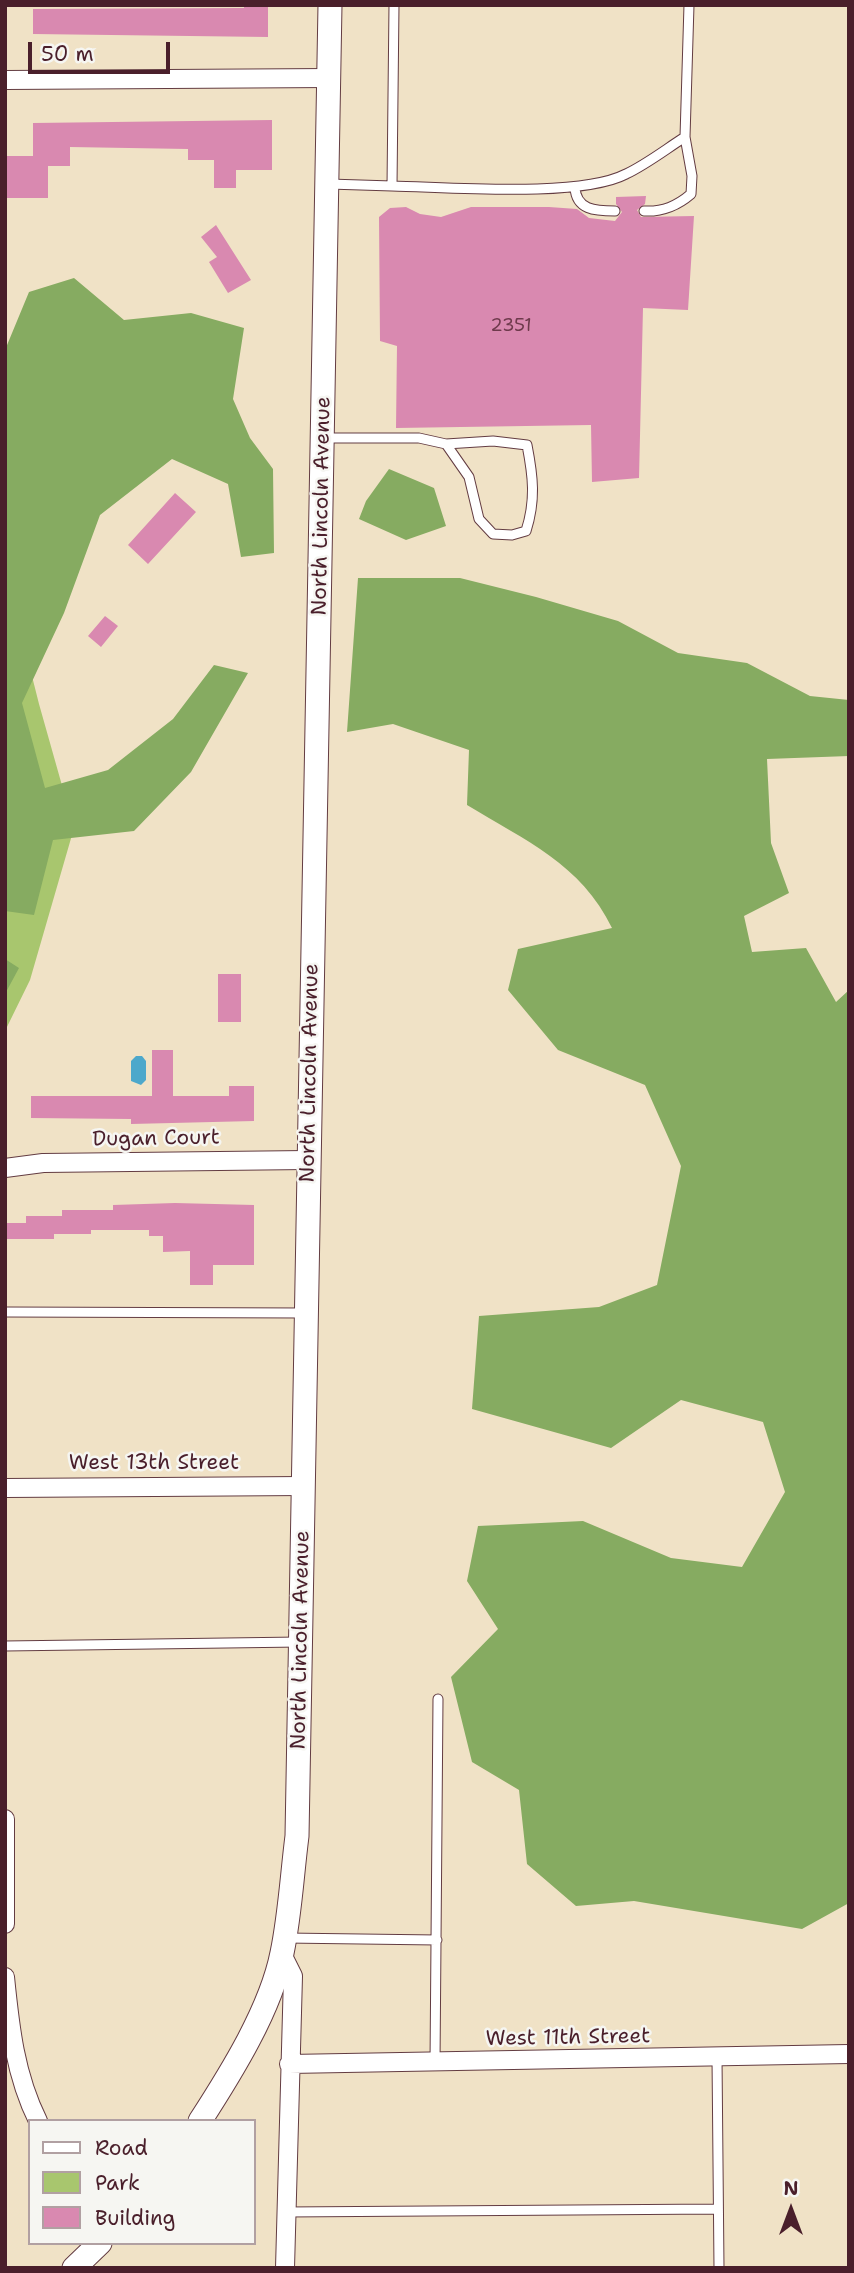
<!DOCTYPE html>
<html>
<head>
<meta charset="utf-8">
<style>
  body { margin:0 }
  #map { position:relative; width:854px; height:2273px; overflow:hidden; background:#f0e2c6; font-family:"Shantell Sans",sans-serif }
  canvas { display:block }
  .frame { position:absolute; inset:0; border:7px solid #4a1f2b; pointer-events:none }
  .legend { position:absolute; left:28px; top:2119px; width:228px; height:126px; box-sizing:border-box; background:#f6f6f2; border:2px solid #b1a0a2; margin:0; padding:9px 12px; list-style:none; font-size:21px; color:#4a1f2b }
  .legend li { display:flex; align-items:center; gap:14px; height:35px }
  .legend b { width:35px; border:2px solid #b1a0a2 }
  .north { position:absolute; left:756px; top:2175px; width:70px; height:70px; -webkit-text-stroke:5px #f6f6f2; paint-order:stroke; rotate:0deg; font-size:19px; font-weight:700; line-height:28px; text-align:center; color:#4a1f2b }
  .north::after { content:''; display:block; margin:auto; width:24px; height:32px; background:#4a1f2b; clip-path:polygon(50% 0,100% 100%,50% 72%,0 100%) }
  .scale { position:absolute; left:28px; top:42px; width:142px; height:32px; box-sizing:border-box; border:4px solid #4a1f2b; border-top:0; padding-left:9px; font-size:21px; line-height:24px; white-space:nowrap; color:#4a1f2b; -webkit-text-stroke:5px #f6f6f2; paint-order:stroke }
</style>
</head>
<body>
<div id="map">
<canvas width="854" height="2273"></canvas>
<div class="frame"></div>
<ul class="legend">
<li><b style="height:9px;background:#fff"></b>Road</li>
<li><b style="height:19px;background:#a8c66e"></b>Park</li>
<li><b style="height:19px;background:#d989b0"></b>Building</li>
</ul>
<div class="north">N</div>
<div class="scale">50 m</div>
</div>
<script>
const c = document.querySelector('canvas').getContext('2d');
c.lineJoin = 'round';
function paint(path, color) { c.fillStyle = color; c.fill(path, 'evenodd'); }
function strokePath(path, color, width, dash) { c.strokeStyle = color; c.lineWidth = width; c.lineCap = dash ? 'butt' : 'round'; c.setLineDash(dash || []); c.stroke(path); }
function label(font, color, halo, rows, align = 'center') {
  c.font = font + ' "Shantell Sans",sans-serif'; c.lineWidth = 5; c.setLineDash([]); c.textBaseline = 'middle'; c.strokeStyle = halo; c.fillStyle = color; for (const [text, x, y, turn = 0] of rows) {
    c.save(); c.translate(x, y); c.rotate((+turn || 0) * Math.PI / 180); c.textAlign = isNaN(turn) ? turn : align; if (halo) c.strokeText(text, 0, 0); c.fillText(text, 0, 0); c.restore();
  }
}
const green = new Path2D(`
  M 5,569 L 39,704 L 74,828 L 30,980 L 5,1031 Z`);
const forest = new Path2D(`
  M 74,278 L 124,320 L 191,313 L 244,328 L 233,399 L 250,438 L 273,469 L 274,553 L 241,557 L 228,484 L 172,459 L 100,515 L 64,613 L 22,703 L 45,788 L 108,770 L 173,719 L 214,665 L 248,673 L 191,772 L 134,831 L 53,840 L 34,915 L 5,911 L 5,350 L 29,292 Z
  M 389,469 L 434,488 L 446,526 L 406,540 L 359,519 L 366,501 Z
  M 358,578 L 460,578 L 536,597 L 618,621 L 678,653 L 747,663 L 810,696 L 849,700 L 849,756 L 767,759 L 771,843 L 789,893 L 744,916 L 752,952 L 806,948 L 836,1002 L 849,990 L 849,1903 L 802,1929 L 634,1901 L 576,1906 L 527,1864 L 519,1790 L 472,1762 L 451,1677 L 498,1629 L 467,1581 L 478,1526 L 583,1521 L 671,1558 L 742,1567 L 785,1492 L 763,1422 L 681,1400 L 611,1448 L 472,1409 L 479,1316 L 599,1307 L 657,1285 L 681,1166 L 645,1085 L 558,1050 L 508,990 L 518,949 L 612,928 C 581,864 526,841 467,805 L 469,750 L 393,724 L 347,732 Z
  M 5,959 L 19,968 L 5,994 Z`);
const water = new Path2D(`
  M 136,1056 L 142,1056 L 146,1061 L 146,1080 L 141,1085 L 131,1081 L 131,1061 Z`);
const building = new Path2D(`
  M 244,5 L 268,5 L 268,37 L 33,34 L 33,9 L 244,8 Z
  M 272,120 L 272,170 L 236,170 L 236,188 L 214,188 L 214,160 L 188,160 L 188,149 L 70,147 L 70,166 L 48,166 L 48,198 L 5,198 L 5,156 L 33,156 L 33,123 Z
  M 646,196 L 645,204 L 637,210 L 641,217 L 694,216 L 688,310 L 643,308 L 639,478 L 592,482 L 591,425 L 396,428 L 397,346 L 380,341 L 379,217 L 390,208 L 406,207 L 420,214 L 441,217 L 471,207 L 549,207 L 577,209 L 589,218 L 615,221 L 622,212 L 616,204 L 616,197 Z
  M 216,225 L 251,280 L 228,293 L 209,262 L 217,257 L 201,237 Z
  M 175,493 L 196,512 L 148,564 L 128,545 Z
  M 105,616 L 118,626 L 101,647 L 88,636 Z
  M 218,974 L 241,974 L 241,1022 L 218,1022 Z
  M 152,1050 L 173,1050 L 173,1096 L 229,1096 L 229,1086 L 254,1086 L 254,1121 L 131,1124 L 131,1119 L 31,1118 L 31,1096 L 152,1096 Z
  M 175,1203 L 254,1205 L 254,1265 L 213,1265 L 213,1285 L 190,1285 L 190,1251 L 163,1252 L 163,1236 L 149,1236 L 149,1230 L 91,1230 L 91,1234 L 54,1234 L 54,1239 L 5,1239 L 5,1223 L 26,1223 L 26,1216 L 62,1216 L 62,1210 L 113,1210 L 113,1205 Z`);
const service = new Path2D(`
  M 394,5 L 392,186 C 448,187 580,198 626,174 C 647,164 666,149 685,137 L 689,5
  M 329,184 L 392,186
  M 575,187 C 576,210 595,211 615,211
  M 644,211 C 663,212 677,206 691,194 L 692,176 L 685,137
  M 323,438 L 419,438 L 446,444 L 469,477 L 479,519 L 493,534 L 512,535 L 526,531 C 536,500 533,476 527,445 L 493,441 L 446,444
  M 5,1312 L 304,1313
  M 5,1646 L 300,1642
  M 285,1938 L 437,1940
  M 717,2058 L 719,2268
  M 435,2063 L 438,1699
  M 286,2212 L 718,2209`);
const minor = new Path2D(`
  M 5,80 L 329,78
  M 5,1168 L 43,1163 L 307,1160
  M 5,1488 L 304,1486
  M 5,1819 L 5,1924
  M 282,1954 L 293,1976 L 285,2268
  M 5,1977 C 10,2027 15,2075 38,2121
  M 289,2064 L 849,2054`);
const tertiary = new Path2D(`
  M 200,2121 C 231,2073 271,2009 282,1953 C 290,1915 292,1875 297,1836 L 330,5
  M 74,2268 L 100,2243`);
const numberNames = [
  ["2351",511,326]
];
const streetNames = [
  ["North Lincoln Avenue",322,506,-89],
  ["North Lincoln Avenue",310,1073,-89],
  ["Dugan Court",156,1139,-1],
  ["West 13th Street",154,1464],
  ["North Lincoln Avenue",301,1640,-89],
  ["West 11th Street",568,2038,-1]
];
paint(green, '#a8c66e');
paint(forest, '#86ab61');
paint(water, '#4da8cb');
paint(building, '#d989b0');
strokePath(service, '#633c42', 11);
strokePath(minor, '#633c42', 20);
strokePath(tertiary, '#633c42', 25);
strokePath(service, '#fff', 9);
strokePath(minor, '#fff', 18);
strokePath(tertiary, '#fff', 23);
label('18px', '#6e3a4c', null, numberNames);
label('21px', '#4a1f2b', '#f6f6f2', streetNames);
</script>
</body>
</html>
